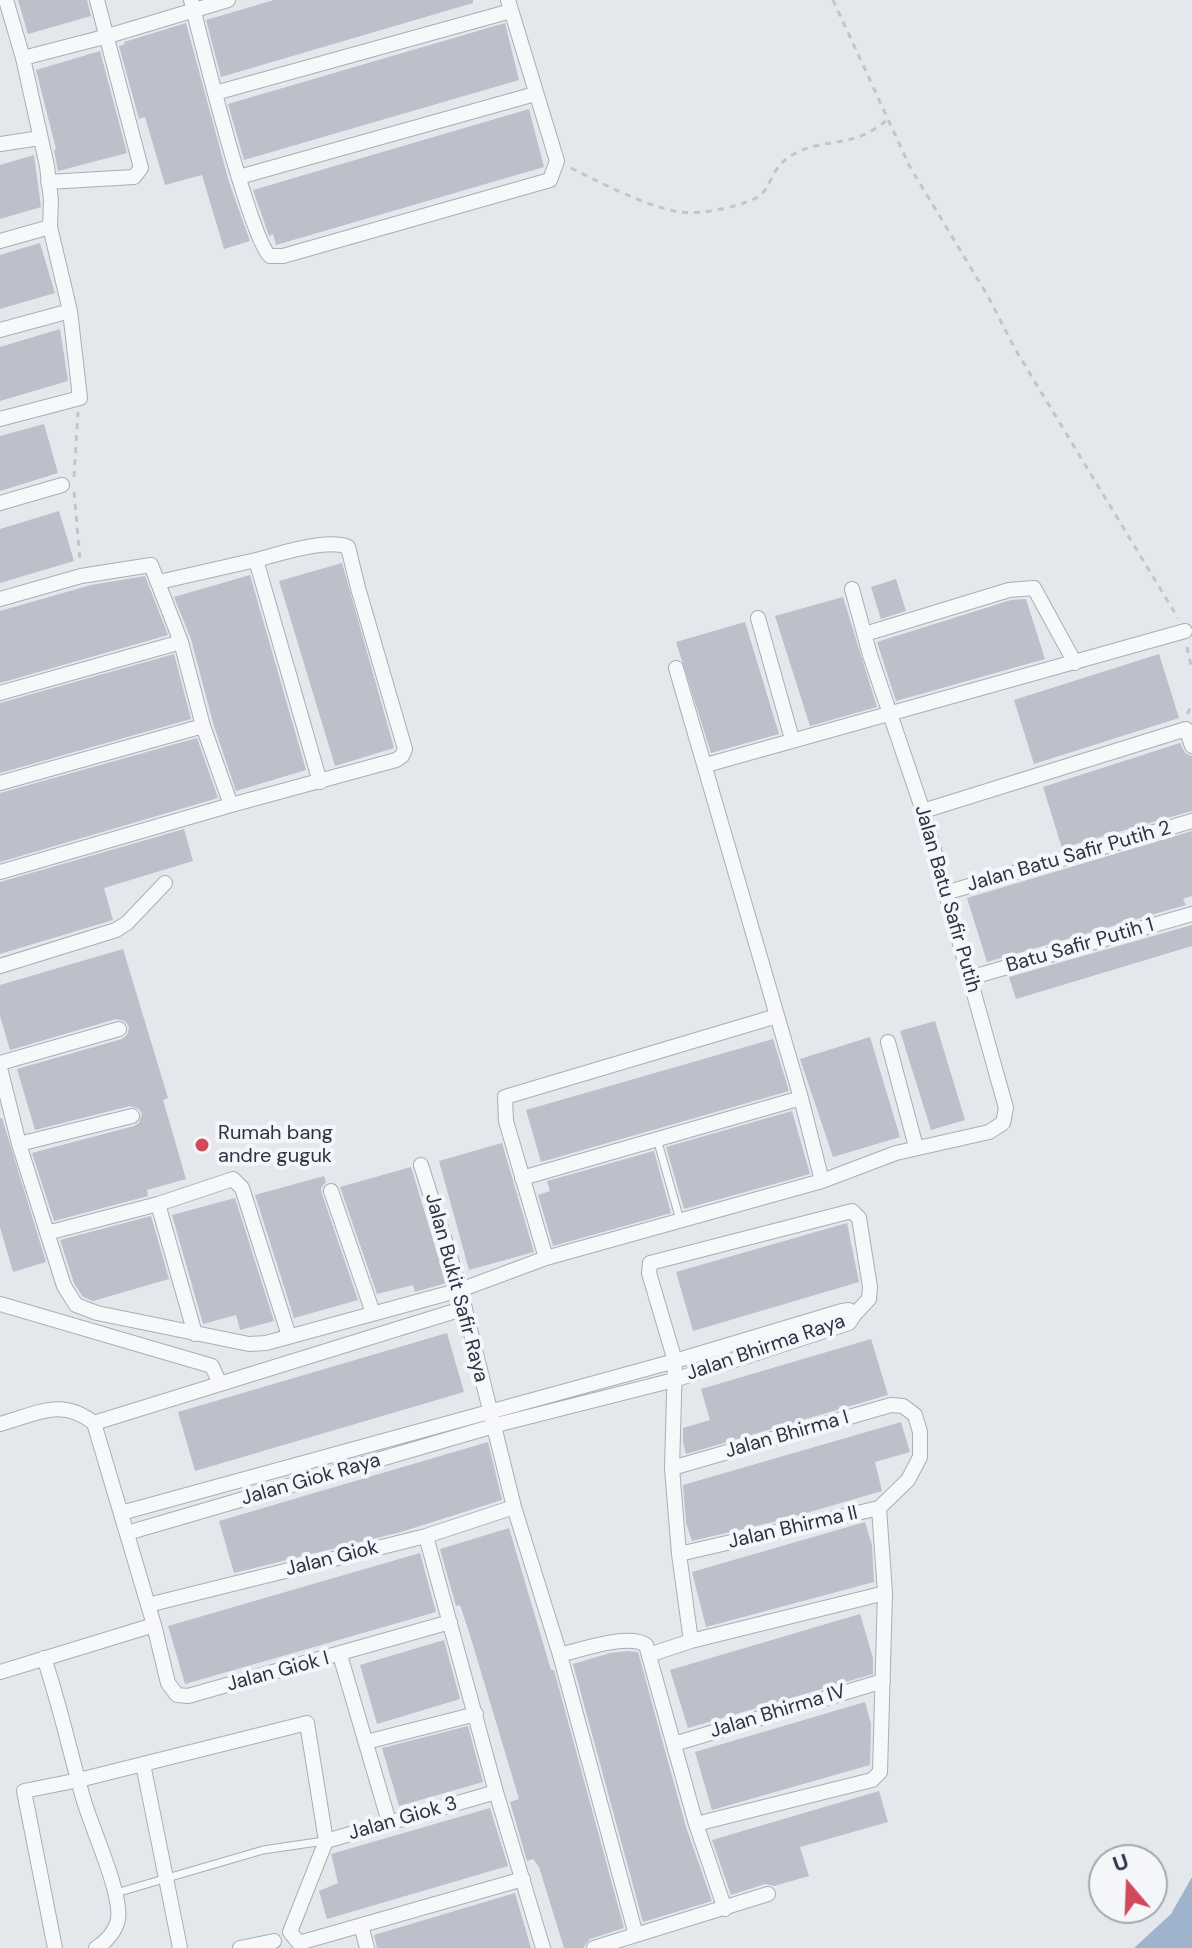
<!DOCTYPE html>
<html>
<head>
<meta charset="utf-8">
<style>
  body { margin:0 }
  #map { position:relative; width:1192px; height:1948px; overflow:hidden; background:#e4e7ec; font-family:"DM Sans",sans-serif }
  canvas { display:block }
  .north { position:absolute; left:1088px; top:1844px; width:80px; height:80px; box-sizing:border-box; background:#f4f6f9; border:2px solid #a4a8b1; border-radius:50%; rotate:341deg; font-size:22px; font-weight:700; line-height:32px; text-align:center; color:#2b3445 }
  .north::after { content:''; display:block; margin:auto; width:28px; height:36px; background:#d1495b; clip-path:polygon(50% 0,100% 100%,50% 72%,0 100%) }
</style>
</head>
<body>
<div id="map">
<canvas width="1192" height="1948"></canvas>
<div class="north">U</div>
</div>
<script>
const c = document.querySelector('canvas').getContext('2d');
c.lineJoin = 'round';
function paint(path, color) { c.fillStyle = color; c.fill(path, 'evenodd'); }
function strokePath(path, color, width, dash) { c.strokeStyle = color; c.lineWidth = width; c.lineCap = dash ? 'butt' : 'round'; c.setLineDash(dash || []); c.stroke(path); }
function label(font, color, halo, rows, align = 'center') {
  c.font = font + ' "DM Sans",sans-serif'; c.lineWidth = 8; c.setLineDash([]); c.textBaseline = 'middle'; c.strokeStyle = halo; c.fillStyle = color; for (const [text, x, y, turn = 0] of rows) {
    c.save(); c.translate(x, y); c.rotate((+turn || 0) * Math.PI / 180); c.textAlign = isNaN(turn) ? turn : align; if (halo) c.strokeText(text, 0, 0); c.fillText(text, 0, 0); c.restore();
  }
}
const water = new Path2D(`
  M 1192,1877 L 1192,1948 L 1134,1948 L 1171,1914 Z`);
const building = new Path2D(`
  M 18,0 L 87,0 L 91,16 L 28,34 Z
  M 274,0 L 473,0 L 473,3 L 221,77 L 206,20 Z
  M 186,23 L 229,182 L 250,241 L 224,249 L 202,175 L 165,185 L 145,117 L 139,119 L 119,46 L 125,44 L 124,42 Z
  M 505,23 L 519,80 L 244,160 L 228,104 Z
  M 100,51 L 127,153 L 58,171 L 54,150 L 56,149 L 36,70 Z
  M 529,109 L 544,167 L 276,245 L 273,234 L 269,236 L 253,190 Z
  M 34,155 L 41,207 L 0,219 L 0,165 Z
  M 40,243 L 55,293 L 0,309 L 0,255 Z
  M 60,329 L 68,381 L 0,401 L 0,347 Z
  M 44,424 L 58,473 L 0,491 L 0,436 Z
  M 59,511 L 74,561 L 0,583 L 0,529 Z
  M 342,563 L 394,748 L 335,766 L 279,581 Z
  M 250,575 L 306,770 L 236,791 L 213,723 L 191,639 L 174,597 Z
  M 145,576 L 168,635 L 0,683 L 0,611 L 91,585 Z
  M 896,579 L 906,611 L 881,619 L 871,587 Z
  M 843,597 L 877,707 L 810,726 L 775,616 Z
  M 1026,599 L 1045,659 L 896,701 L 877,642 L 1011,600 Z
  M 745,622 L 779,734 L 711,753 L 676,642 Z
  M 174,654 L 191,719 L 0,773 L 0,703 Z
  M 1159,654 L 1179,718 L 1034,764 L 1014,700 Z
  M 197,738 L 218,798 L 0,862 L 0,793 Z
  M 1180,743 L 1185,753 L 1192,756 L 1192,811 L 1062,848 L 1043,787 Z
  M 184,829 L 193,861 L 104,888 L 113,920 L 0,954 L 0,882 Z
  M 1192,831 L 1192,896 L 1183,899 L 1186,905 L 987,962 L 967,898 Z
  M 1192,925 L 1192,946 L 1016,999 L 1009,977 Z
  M 123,949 L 168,1098 L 163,1100 L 186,1179 L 147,1190 L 148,1196 L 54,1221 L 32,1153 L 134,1126 L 139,1123 L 142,1114 L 139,1109 L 130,1106 L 35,1130 L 17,1069 L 122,1039 L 127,1035 L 129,1027 L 125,1021 L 116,1019 L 10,1050 L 0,1016 L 0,985 Z
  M 935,1021 L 965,1120 L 931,1130 L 900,1031 Z
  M 870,1037 L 900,1137 L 833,1157 L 800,1059 Z
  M 773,1039 L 789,1091 L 541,1162 L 526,1110 Z
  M 792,1111 L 810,1174 L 684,1209 L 666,1147 Z
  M 0,1118 L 2,1118 L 46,1262 L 13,1272 L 0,1227 Z
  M 502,1143 L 534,1252 L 469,1270 L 439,1161 Z
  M 654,1151 L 671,1213 L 553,1246 L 538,1195 L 550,1191 L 547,1181 Z
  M 411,1167 L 446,1283 L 415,1292 L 413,1285 L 377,1294 L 340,1187 Z
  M 324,1176 L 326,1182 L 321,1188 L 322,1194 L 358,1300 L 294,1318 L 255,1195 Z
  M 235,1198 L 274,1321 L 240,1330 L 236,1315 L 203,1324 L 172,1215 Z
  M 151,1216 L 169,1279 L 93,1301 L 83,1297 L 74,1283 L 60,1240 Z
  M 847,1223 L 859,1282 L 693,1331 L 676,1272 Z
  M 447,1333 L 464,1392 L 195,1471 L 178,1412 Z
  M 871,1339 L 888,1395 L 686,1454 L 683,1442 L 683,1428 L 710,1420 L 701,1389 Z
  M 901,1422 L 910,1452 L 875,1462 L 882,1491 L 786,1519 L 692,1541 L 686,1523 L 683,1485 Z
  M 488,1442 L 502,1500 L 401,1532 L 234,1573 L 219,1521 Z
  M 865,1522 L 872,1545 L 874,1582 L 706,1627 L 692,1572 Z
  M 509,1528 L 551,1670 L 554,1670 L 624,1928 L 590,1939 L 583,1948 L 564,1948 L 539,1867 L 533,1859 L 527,1861 L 510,1802 L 519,1799 L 470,1635 L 460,1605 L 456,1606 L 440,1549 Z
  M 420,1553 L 436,1612 L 185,1684 L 168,1626 Z
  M 860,1614 L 873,1658 L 873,1674 L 688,1728 L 670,1670 Z
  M 444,1640 L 460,1699 L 377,1724 L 360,1665 Z
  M 628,1651 L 638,1652 L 686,1827 L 712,1901 L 643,1922 L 573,1664 L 610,1653 Z
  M 865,1702 L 871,1724 L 870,1765 L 712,1810 L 695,1752 Z
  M 468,1726 L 483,1782 L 399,1806 L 382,1748 Z
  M 879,1791 L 888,1822 L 800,1847 L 809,1876 L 774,1886 L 765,1884 L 731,1895 L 712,1840 Z
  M 490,1808 L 508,1866 L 327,1919 L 319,1891 L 338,1883 L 331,1854 Z
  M 515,1893 L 531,1948 L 377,1948 L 374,1935 Z`);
const path = new Path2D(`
  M 833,0 L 910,167 L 989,298 L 1015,349 L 1178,618
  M 571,168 C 601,183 647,207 680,212 C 701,215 739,207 758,197 C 771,189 771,167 792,155 C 826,136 853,150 888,119
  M 74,477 L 78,412
  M 74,492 L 80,560
  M 1187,647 L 1192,670
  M 1187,714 L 1192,705`);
const lane = new Path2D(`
  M 657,1139 L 680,1220
  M 116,1893 L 263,1850 L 324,1841`);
const street = new Path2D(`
  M 191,0 C 200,36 251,243 270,256 L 283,256 L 550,180 L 557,161 L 508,0
  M 23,58 L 108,36 L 228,0
  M 215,93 L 511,11
  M 0,144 L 40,138
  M 239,177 L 535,94
  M 48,182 L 134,177 L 141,168 L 97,0
  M 0,241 L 50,227
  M 0,330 L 70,311
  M 0,419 L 80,398 L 70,311 L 50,227 L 51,200 L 47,166 L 23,58 L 6,0
  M 0,503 L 62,485
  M 159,582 L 256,560 L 320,782
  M 0,599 L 81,576 L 151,565 L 181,642 L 203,726 L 231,805
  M 758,618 L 792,739
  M 865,634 L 1009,590 L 1034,588 L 1075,663
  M 676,668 L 801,1098 L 822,1181
  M 0,693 L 181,642
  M 706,765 L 1185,631
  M 0,783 L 203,726
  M 923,811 L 1186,729 L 1192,746
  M 0,872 L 231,805 L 396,760 L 402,756 L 405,749 L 358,588 L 348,547 C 326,538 280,554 256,560
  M 945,893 L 1192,821
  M 0,966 L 116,930 L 127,923 L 165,883
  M 969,978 L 1192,914
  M 888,1042 L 916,1147
  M 0,1063 L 119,1029
  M 0,1068 L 19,1144 L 64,1286 L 76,1305 L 97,1313 L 249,1344 L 266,1343 L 460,1290 L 546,1258 L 822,1181 L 896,1153 L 989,1132 L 1003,1123 L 1006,1108 L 923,811 L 870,655 L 852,589
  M 19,1144 L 132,1116
  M 421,1165 L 459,1285 L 514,1507 L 560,1655 L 636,1935
  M 522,1178 L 801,1098
  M 331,1191 L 373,1313
  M 158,1204 L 195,1334
  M 47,1233 L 158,1204 L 233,1179 L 242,1188 L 289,1336
  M 546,1258 L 506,1121 L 505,1097 L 777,1016
  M 0,1304 L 212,1366 L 220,1384
  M 94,1423 L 465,1308
  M 0,1424 C 37,1414 61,1397 94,1423 L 154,1625 L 168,1683 L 177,1695 L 188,1696 L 450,1622
  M 672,1468 L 891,1405 L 903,1406 L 915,1415 L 920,1432 L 920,1457 L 908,1480 L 879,1508 L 679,1554
  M 121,1513 L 675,1361 L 842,1311 L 849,1310 L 854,1315 L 849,1323 L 674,1380 L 504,1423 L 127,1533
  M 426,1536 L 496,1792 L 543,1948
  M 148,1605 L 426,1536 L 514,1507
  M 691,1641 L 679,1554 L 672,1468 L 675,1361 L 649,1273 L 650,1263 L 852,1211 L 859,1218 L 870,1287 L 869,1299 L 854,1315
  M 340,1655 L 389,1822
  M 560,1655 C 580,1650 629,1633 646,1645 L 696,1824 L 725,1909
  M 649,1655 L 691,1641 L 885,1593
  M 44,1658 C 60,1705 70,1753 84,1801 C 92,1829 122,1893 118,1919 C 116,1931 106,1942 96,1948
  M 0,1672 L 154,1625
  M 366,1742 L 476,1714
  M 674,1744 L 883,1681
  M 143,1764 L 180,1948
  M 496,1792 L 326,1841 L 290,1932 L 299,1943 L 523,1879
  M 696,1824 L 872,1780 L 880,1772 L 885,1593 L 879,1508
  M 361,1925 L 367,1948
  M 55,1948 L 24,1791 L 79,1780 L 307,1723 L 326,1841
  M 240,1948 L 274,1941
  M 594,1948 L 768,1894`);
const markers = [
  [202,1145,8,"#d1495b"]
];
const streetNames = [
  ["Jalan Batu Safir Putih 2",1069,857,-16],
  ["Jalan Batu Safir Putih",947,899,74],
  ["Batu Safir Putih 1",1080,946,-16],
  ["Jalan Bukit Safir Raya",456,1288,75],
  ["Jalan Bhirma Raya",766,1348,-19],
  ["Jalan Bhirma I",787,1435,-16],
  ["Jalan Giok Raya",311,1480,-16],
  ["Jalan Bhirma II",793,1528,-13],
  ["Jalan Giok",332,1559,-14],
  ["Jalan Giok I",278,1672,-15],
  ["Jalan Bhirma IV",778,1712,-17],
  ["Jalan Giok 3",403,1819,-16]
];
const poiNames = [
  ["Rumah bang",218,1134],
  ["andre guguk",218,1157]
];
paint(water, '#9fb4cc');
paint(building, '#bbc0ca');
strokePath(lane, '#a9aeb7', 9);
strokePath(street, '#a9aeb7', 16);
strokePath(path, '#c2c5cb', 3, [6, 6]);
strokePath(lane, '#f7f8fa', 7);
strokePath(street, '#f7f8fa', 14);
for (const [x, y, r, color] of markers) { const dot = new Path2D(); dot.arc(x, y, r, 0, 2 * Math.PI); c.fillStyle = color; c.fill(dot); strokePath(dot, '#f4f6f9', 3); }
label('20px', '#2b3445', '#f4f6f9', streetNames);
label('20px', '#2b3445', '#f4f6f9', poiNames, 'left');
</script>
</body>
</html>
